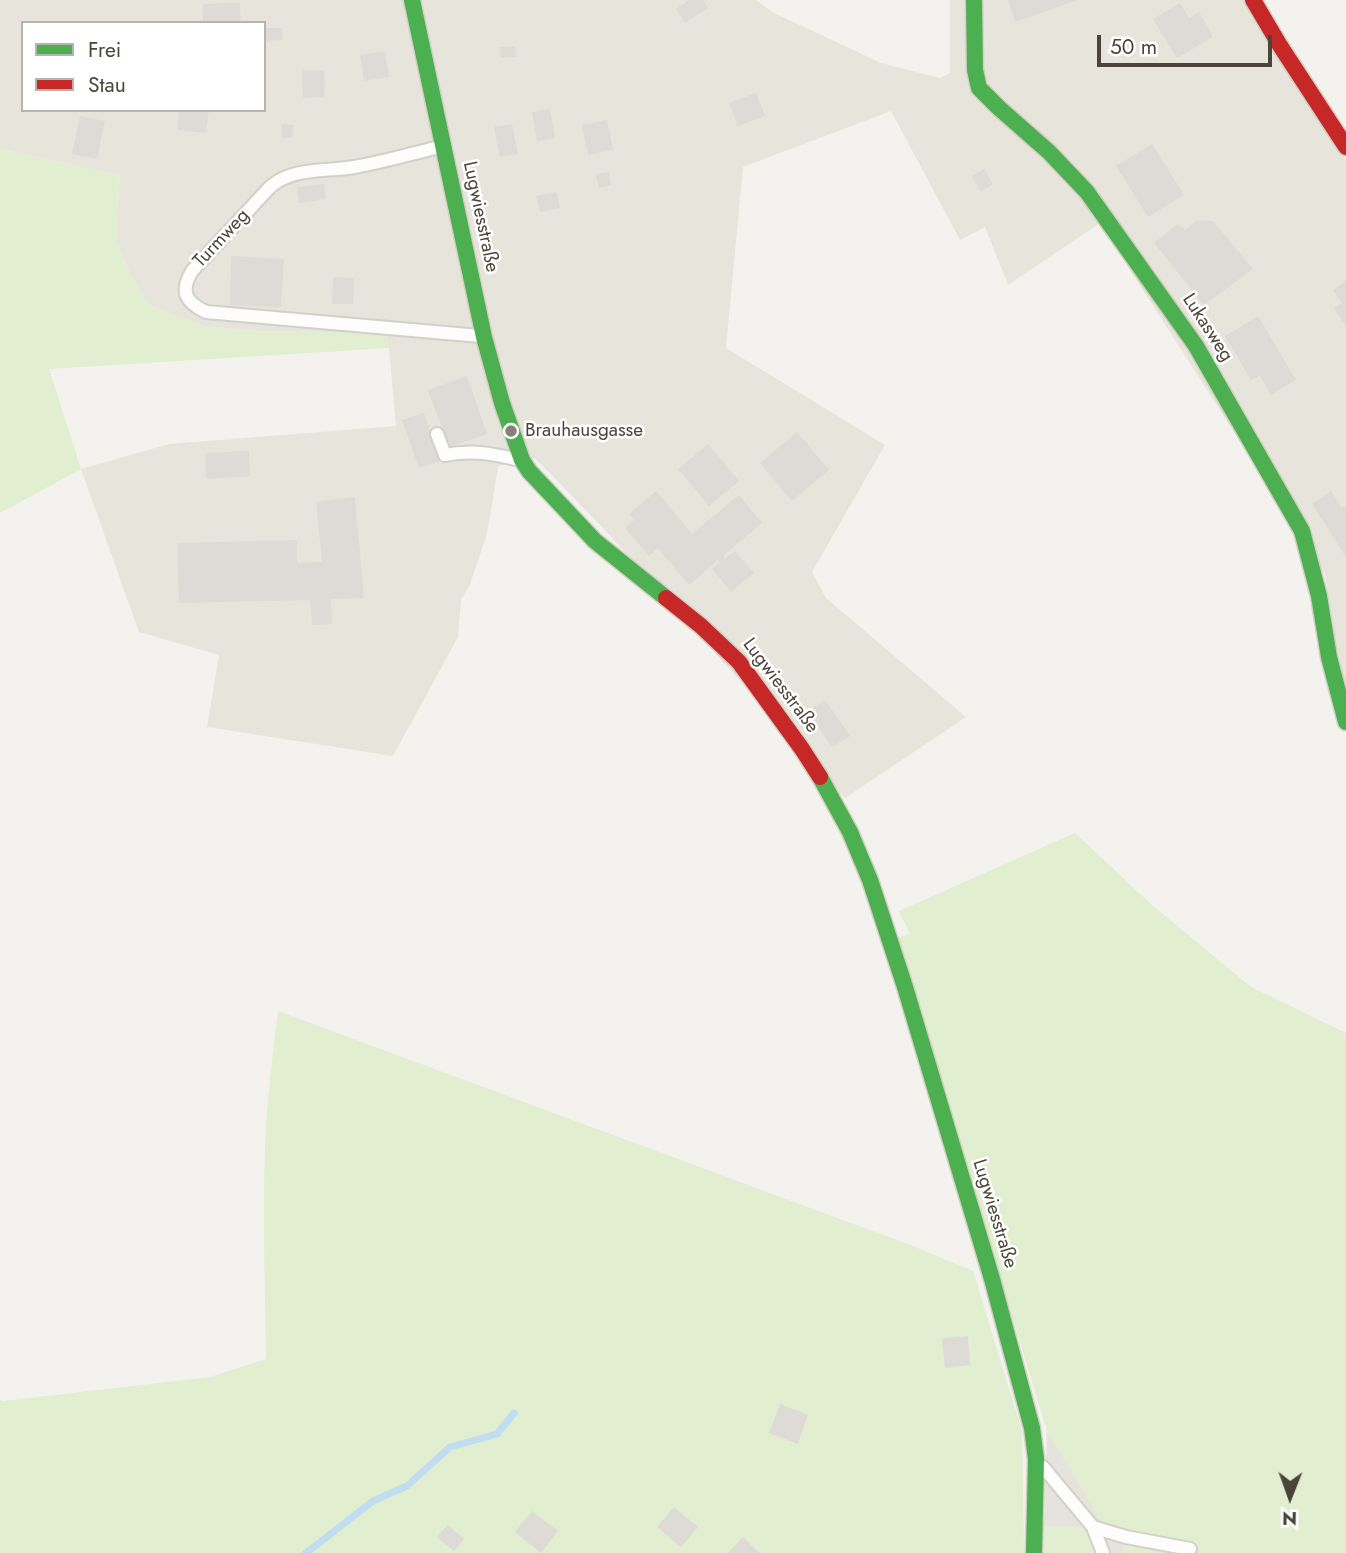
<!DOCTYPE html>
<html>
<head>
<meta charset="utf-8">
<style>
  body { margin:0 }
  #map { position:relative; width:1346px; height:1553px; overflow:hidden; background:#f4f2ee; font-family:Jost,sans-serif }
  canvas { display:block }
  .legend { position:absolute; left:21px; top:21px; width:245px; height:91px; box-sizing:border-box; background:#fff; border:2px solid #b7b4b0; margin:0; padding:9px 12px; list-style:none; font-size:21px; color:#4b4439 }
  .legend li { display:flex; align-items:center; gap:14px; height:35px }
  .legend b { width:35px; border:2px solid #b7b4b0 }
  .north { position:absolute; left:1255px; top:1462px; width:70px; height:70px; -webkit-text-stroke:5px #fff; paint-order:stroke; rotate:181deg; font-size:19px; font-weight:700; line-height:28px; text-align:center; color:#4b4439 }
  .north::after { content:''; display:block; margin:auto; width:24px; height:32px; background:#4b4439; clip-path:polygon(50% 0,100% 100%,50% 72%,0 100%) }
  .scale { position:absolute; left:1097px; top:35px; width:175px; height:32px; box-sizing:border-box; border:4px solid #4b4439; border-top:0; padding-left:9px; font-size:21px; line-height:24px; white-space:nowrap; color:#4b4439; -webkit-text-stroke:5px #fff; paint-order:stroke }
</style>
</head>
<body>
<div id="map">
<canvas width="1346" height="1553"></canvas>
<ul class="legend">
<li><b style="height:9px;background:#4caf50"></b>Frei</li>
<li><b style="height:9px;background:#c62828"></b>Stau</li>
</ul>
<div class="north">N</div>
<div class="scale">50 m</div>
</div>
<script>
const c = document.querySelector('canvas').getContext('2d');
c.lineJoin = 'round';
function paint(path, color) { c.fillStyle = color; c.fill(path, 'evenodd'); }
function strokePath(path, color, width, dash) { c.strokeStyle = color; c.lineWidth = width; c.lineCap = dash ? 'butt' : 'round'; c.setLineDash(dash || []); c.stroke(path); }
function label(font, color, halo, rows, align = 'center') {
  c.font = font + ' Jost,sans-serif'; c.lineWidth = 5; c.setLineDash([]); c.textBaseline = 'middle'; c.strokeStyle = halo; c.fillStyle = color; for (const [text, x, y, turn = 0] of rows) {
    c.save(); c.translate(x, y); c.rotate((+turn || 0) * Math.PI / 180); c.textAlign = isNaN(turn) ? turn : align; if (halo) c.strokeText(text, 0, 0); c.fillText(text, 0, 0); c.restore();
  }
}
const residential = new Path2D(`
  M 0,0 L 756,0 L 772,12 L 881,63 L 940,78 L 950,73 L 950,0 L 1246,0 L 1346,161 L 1346,703 L 1325,574 L 1100,223 L 1008,285 L 985,227 L 960,240 L 891,111 L 743,167 L 726,348 L 885,445 L 812,572 L 826,598 L 966,717 L 845,798 L 603,528 L 535,458 L 498,466 L 490,517 L 486,537 L 470,584 L 461,600 L 458,637 L 393,756 L 207,727 L 219,655 L 139,632 L 81,469 L 169,444 L 396,426 L 389,348 L 386,333 L 256,331 L 203,326 L 149,305 L 132,278 L 117,243 L 117,211 L 120,175 L 0,149 ZM 23,23 L 264,23 L 264,110 L 23,110 Z`);
const green = new Path2D(`
  M 0,149 L 120,175 L 117,211 L 117,243 L 132,278 L 149,305 L 203,326 L 256,331 L 386,333 L 389,348 L 49,369 L 81,469 L 0,513 Z
  M 1075,833 L 1153,906 L 1251,987 L 1346,1033 L 1346,1553 L 1122,1553 L 1126,1537 L 1093,1528 L 1095,1553 L 1041,1553 L 1044,1526 L 1093,1527 L 1047,1431 L 897,938 L 910,934 L 899,911 Z
  M 278,1011 L 913,1246 L 973,1271 L 1022,1431 L 1024,1553 L 0,1553 L 0,1400 L 4,1401 L 210,1377 L 266,1359 C 265,1281 262,1202 266,1123 C 269,1086 273,1049 278,1011 Z`);
const parking = new Path2D(`
  M 1047,1431 L 1101,1521 L 1094,1526 L 1126,1537 L 1122,1553 L 1095,1553 L 1093,1527 L 1044,1526 Z`);
const stream = new Path2D(`
  M 306,1553 L 373,1501 L 407,1486 L 450,1447 L 497,1434 L 514,1413`);
const building = new Path2D(`
  M 689,0 L 703,0 L 708,8 L 685,23 L 676,9 Z
  M 1008,0 L 1078,0 L 1015,22 Z
  M 240,3 L 241,23 L 203,23 L 203,4 Z
  M 1180,3 L 1189,18 L 1199,12 L 1213,37 L 1177,58 L 1153,19 Z
  M 266,28 L 282,28 L 282,40 L 266,41 Z
  M 515,46 L 516,57 L 501,58 L 500,47 Z
  M 385,51 L 389,77 L 364,81 L 360,55 Z
  M 324,70 L 325,97 L 303,98 L 302,71 Z
  M 756,93 L 765,116 L 738,126 L 729,103 Z
  M 550,109 L 555,138 L 537,141 L 532,112 Z
  M 179,110 L 209,110 L 206,133 L 177,130 Z
  M 80,116 L 105,121 L 97,159 L 72,154 Z
  M 607,120 L 613,150 L 588,155 L 582,125 Z
  M 282,124 L 293,125 L 292,138 L 281,138 Z
  M 512,124 L 518,154 L 500,157 L 494,127 Z
  M 1152,144 L 1184,195 L 1148,217 L 1116,166 Z
  M 984,169 L 993,184 L 981,192 L 972,176 Z
  M 609,172 L 611,185 L 599,188 L 596,174 Z
  M 324,184 L 326,199 L 299,203 L 297,187 Z
  M 557,192 L 560,208 L 540,212 L 536,196 Z
  M 1198,220 L 1213,221 L 1253,269 L 1204,305 L 1154,243 L 1178,224 L 1185,230 Z
  M 231,256 L 284,259 L 281,307 L 230,305 Z
  M 333,277 L 354,278 L 353,304 L 332,304 Z
  M 1346,281 L 1346,327 L 1334,308 L 1342,303 L 1333,290 Z
  M 1258,316 L 1296,380 L 1271,395 L 1260,376 L 1251,380 L 1225,336 Z
  M 467,376 L 487,434 L 449,447 L 428,390 Z
  M 424,413 L 440,461 L 419,468 L 402,420 Z
  M 797,432 L 829,470 L 792,501 L 760,463 Z
  M 708,444 L 739,481 L 709,506 L 678,469 Z
  M 249,451 L 250,476 L 206,479 L 205,453 Z
  M 656,491 L 692,534 L 739,495 L 762,523 L 723,556 L 725,559 L 735,551 L 754,573 L 731,592 L 712,569 L 720,562 L 718,560 L 689,585 L 658,548 L 649,556 L 625,528 L 634,520 L 629,514 Z
  M 1331,491 L 1342,508 L 1346,506 L 1346,557 L 1312,504 Z
  M 355,497 L 364,598 L 331,599 L 332,624 L 312,625 L 310,600 L 179,603 L 177,543 L 297,540 L 297,563 L 322,562 L 316,502 Z
  M 825,700 L 850,736 L 832,747 L 808,711 Z
  M 968,1336 L 970,1365 L 945,1368 L 942,1338 Z
  M 780,1404 L 808,1415 L 798,1444 L 769,1433 Z
  M 674,1507 L 698,1527 L 681,1547 L 657,1527 Z
  M 532,1511 L 558,1531 L 541,1553 L 515,1532 Z
  M 448,1525 L 464,1539 L 454,1551 L 437,1537 Z
  M 743,1537 L 759,1553 L 728,1553 Z`);
const lane = new Path2D(`
  M 439,147 C 411,154 383,162 354,167 C 324,172 293,167 270,187 L 192,271 C 180,291 185,302 206,312 L 480,336
  M 437,434 L 445,455 C 470,450 490,453 515,459
  M 1043,1467 L 1093,1527 L 1103,1553
  M 1093,1527 L 1126,1537 L 1190,1549`);
const fast = new Path2D(`
  M 412,0 L 484,337 L 502,403 L 522,460 L 529,471 L 595,541 L 666,598
  M 974,0 L 975,70 L 979,88 L 999,108 L 1049,152 L 1087,192 L 1196,346 L 1302,531 L 1319,596 L 1329,657 L 1346,722
  M 820,777 L 850,832 L 870,880 L 905,987 L 992,1279 L 1032,1428 L 1036,1459 L 1034,1553`);
const jam = new Path2D(`
  M 1253,0 L 1279,44 L 1346,147
  M 666,598 L 701,626 L 739,662 L 802,749 L 820,777`);
const markers = [
  [511,431,7,"#868178"]
];
const streetNames = [
  ["Lugwiesstraße",480,217,78],
  ["Turmweg",222,239,-47],
  ["Lukasweg",1207,328,57],
  ["Lugwiesstraße",780,686,53],
  ["Lugwiesstraße",994,1214,73]
];
const poiNames = [
  ["Brauhausgasse",525,431]
];
paint(residential, '#e7e4dc');
paint(green, '#e1eecf');
paint(parking, '#e6e3df');
strokePath(stream, '#c0ddf1', 7);
paint(building, '#dedbd6');
strokePath(lane, '#d2d0cb', 16);
strokePath(fast, '#d3cfc5', 19);
strokePath(jam, '#d3cfc5', 19);
strokePath(lane, '#fdfdfc', 12);
strokePath(fast, '#4caf50', 16);
strokePath(jam, '#c62828', 16);
for (const [x, y, r, color] of markers) { const dot = new Path2D(); dot.arc(x, y, r, 0, 2 * Math.PI); c.fillStyle = color; c.fill(dot); strokePath(dot, '#fff', 2.5); }
label('19px', '#4b4439', '#fff', streetNames);
label('19px', '#4b4439', '#fff', poiNames, 'left');
</script>
</body>
</html>
